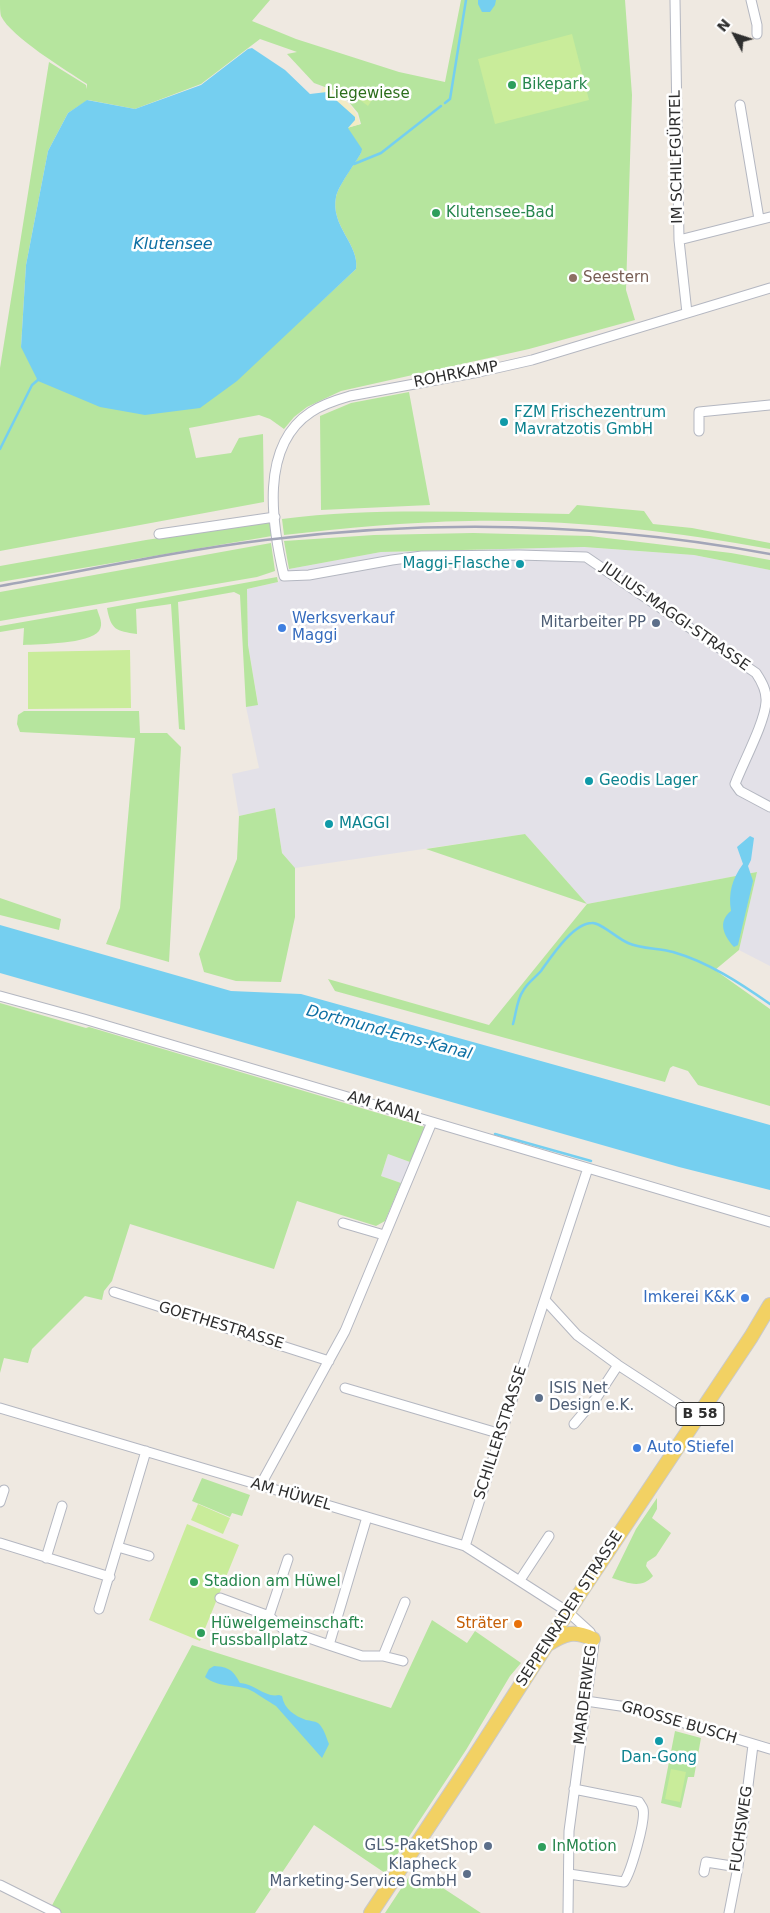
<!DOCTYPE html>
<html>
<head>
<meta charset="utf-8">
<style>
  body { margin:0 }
  #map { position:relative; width:770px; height:1913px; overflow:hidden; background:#efe9e1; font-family:"DejaVu Sans",sans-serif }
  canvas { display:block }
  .north { position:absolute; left:710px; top:10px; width:50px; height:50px; -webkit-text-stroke:4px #fff; paint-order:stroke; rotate:310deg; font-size:14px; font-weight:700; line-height:20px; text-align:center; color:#2e2e2e }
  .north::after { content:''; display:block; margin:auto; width:18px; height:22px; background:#2e2e2e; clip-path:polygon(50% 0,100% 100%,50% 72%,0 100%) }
</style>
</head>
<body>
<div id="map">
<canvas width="770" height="1913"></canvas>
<div class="north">N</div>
</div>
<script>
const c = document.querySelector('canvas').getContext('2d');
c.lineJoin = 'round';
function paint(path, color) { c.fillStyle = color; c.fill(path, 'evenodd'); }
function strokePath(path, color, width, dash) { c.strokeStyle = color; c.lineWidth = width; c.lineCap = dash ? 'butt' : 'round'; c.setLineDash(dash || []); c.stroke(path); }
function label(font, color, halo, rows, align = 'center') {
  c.font = font + ' "DejaVu Sans",sans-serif'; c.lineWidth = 5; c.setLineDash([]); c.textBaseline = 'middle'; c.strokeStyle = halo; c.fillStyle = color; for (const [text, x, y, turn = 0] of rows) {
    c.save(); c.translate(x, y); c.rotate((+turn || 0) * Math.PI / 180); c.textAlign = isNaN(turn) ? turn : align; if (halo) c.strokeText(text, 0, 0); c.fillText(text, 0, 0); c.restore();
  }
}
const industrial = new Path2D(`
  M 584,547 L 694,555 L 770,570 L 770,966 L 739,950 L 757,872 L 587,904 L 525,834 L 295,868 L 282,853 L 275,808 L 239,816 L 232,774 L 259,768 L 246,707 L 258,704 L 248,645 L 247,589 L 278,582 L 289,569 L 381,552 Z
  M 388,1154 L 410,1162 L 401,1183 L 381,1176 Z`);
const green = new Path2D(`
  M 0,0 L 270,0 L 252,21 L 296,39 L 399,72 L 445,82 L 461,0 L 625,0 L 632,95 L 626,290 L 635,320 L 529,349 L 341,391 L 307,407 L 294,417 L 284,429 L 270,419 L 259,415 L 189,428 L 196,458 L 231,453 L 239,438 L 263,434 L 264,502 L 0,551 L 0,368 L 49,62 L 86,85 L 87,89 L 87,84 C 66,70 11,37 1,16 C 0,12 0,5 0,0 ZM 260,39 L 297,52 L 287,54 L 314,83 L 333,90 L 348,101 L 358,113 L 361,124 L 347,128 L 361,149 L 361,153 C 355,163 338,186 336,197 C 330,226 360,245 356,269 L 302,319 L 21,347 L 26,265 L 48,151 L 68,113 L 88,100 L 135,109 L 201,84 Z
  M 409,392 L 430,505 L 321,510 L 320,416 L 351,403 Z
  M 577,505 L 644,511 L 653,524 L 692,528 L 770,543 L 770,549 C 672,531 569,519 469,521 C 407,522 345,528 284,535 L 282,519 C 377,507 474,513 569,514 Z
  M 270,521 L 272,536 L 0,582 L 0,566 L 146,540 Z
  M 473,533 L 590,536 L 731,553 L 770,560 L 770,570 L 694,555 L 584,547 L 381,552 L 289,569 L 284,541 L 374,535 Z
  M 271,543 L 275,571 L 257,577 L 0,621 L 0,592 Z
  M 277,577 L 278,582 L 247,589 L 248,645 L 258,705 L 246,707 L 240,595 L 234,592 L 178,602 L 185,730 L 179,729 L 171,604 L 136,609 L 137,634 C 116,631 111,630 107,608 Z
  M 97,609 C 99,616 104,624 99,631 C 89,644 40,644 23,645 L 24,628 L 0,632 L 0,626 Z
  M 24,711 L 139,711 L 140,733 L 167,733 L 181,747 L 169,962 L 106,944 L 120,908 L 135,738 L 20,732 L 17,724 L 18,715 Z
  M 275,808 L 282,853 L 295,868 L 295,917 L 281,982 L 236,981 L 204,972 L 199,954 L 237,859 L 239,816 Z
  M 525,834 L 587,904 L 757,872 L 739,950 L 715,970 L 770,1009 L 770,1106 L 698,1085 L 688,1071 L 673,1066 L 670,1068 L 665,1082 L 335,991 L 328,979 L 489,1025 L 587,904 L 426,849 Z
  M 0,898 L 61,919 L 59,930 L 0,915 Z
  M 0,1003 L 86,1028 L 89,1027 L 425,1127 L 410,1162 L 388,1154 L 381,1176 L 401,1183 L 385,1221 L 376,1226 L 297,1201 L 274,1269 L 130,1224 L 112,1281 L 104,1291 L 102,1300 L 85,1296 L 32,1349 L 28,1363 L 4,1358 L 0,1373 Z
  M 202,1478 L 250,1495 L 242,1516 L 232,1513 L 230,1517 L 192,1501 Z
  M 657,1498 L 657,1509 L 652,1518 L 671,1533 L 656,1556 L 647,1562 L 646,1566 L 653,1576 C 641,1590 626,1582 612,1578 L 636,1529 Z
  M 432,1620 L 467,1643 L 475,1631 L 521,1663 L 510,1676 L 466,1750 L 385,1873 L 314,1825 L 255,1913 L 59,1913 L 50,1909 L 192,1645 L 391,1708 Z
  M 675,1731 L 701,1738 L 694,1777 L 688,1777 L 681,1808 L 661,1803 Z
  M 414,1869 L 481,1913 L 385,1913 Z`);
const sand = new Path2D(`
  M 323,87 C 340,94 356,106 360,124 L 347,128 L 355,120 L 320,93 Z`);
const pitch = new Path2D(`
  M 572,34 L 589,100 L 495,124 L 478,59 Z
  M 359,86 L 374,97 L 368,106 L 352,94 Z
  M 130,650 L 131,708 L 28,709 L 28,652 Z
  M 198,1504 L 230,1518 L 223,1534 L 191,1520 Z
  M 187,1524 L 239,1545 L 200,1641 L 149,1620 Z
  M 671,1769 L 686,1772 L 680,1802 L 665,1799 Z`);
const water = new Path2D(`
  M 478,0 L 496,0 L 495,5 L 490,12 L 482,12 L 478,4 Z
  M 252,48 L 285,70 L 310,94 L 327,92 L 355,117 L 355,120 L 348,128 L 362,149 L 361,153 C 355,164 338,186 336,197 C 330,226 360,245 356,269 L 237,381 L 200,408 L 145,415 L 100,407 L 38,381 L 21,347 L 26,265 L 48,151 L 68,113 L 87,100 L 135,109 L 201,85 L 248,49 Z
  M 750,836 L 754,838 L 751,860 L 748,866 L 753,881 L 738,945 L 734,947 C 724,936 717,922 731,911 C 728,893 732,879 743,864 L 737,847 Z
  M 0,925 L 231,991 L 301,994 L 770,1125 L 770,1190 L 679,1167 L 0,973 Z
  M 214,1666 C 229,1667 233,1670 240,1683 C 255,1684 265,1698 279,1695 L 282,1696 C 284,1709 295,1716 306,1720 C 311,1721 314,1721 318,1723 C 324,1728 326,1737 329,1744 L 322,1758 L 276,1706 C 269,1702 255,1692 248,1689 C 235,1685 217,1687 205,1677 L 209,1669 Z`);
const stream = new Path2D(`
  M 445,103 L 450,99 L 466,0
  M 354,164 L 381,153 L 441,106
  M 0,449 L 32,385 L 39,379
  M 513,1024 C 516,1014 517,999 523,991 C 527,983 535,978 541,971 C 551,957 573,923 592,923 C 600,922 618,939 628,943 C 642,949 658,948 673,952 C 708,962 740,983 770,1004
  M 495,1134 L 591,1161`);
const street = new Path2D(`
  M 675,0 L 679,240 L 687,313
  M 751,0 L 757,25 L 757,34
  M 740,105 L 759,219
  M 679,240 L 770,217
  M 770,288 L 532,360 L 479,372 L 350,396 C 336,400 323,404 311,412 C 259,446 272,525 284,576 L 309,575 L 392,560 L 422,556 L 519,555 L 586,557 L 756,673 C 762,682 767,691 766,702 C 765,722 743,763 735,784 L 740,791 L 770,807
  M 699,431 L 699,412 L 770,405
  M 159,534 L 275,517
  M 0,996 L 84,1019 L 770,1222
  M 343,1223 L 384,1235
  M 114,1292 L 329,1361
  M 545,1300 L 577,1335 L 618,1365 L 698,1417
  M 345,1388 L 501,1434
  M 0,1408 L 465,1546 L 568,1612 L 590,1632 L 594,1643 L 569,1831 L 568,1913
  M 574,1424 L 597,1397 L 618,1365
  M 260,1486 L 345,1331 L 432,1122
  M 0,1502 L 4,1490
  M 0,1543 L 110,1577
  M 465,1546 L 535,1329 L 588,1168
  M 118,1547 L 149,1556
  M 46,1558 L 62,1506
  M 520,1580 L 549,1536
  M 220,1598 L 269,1616 L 283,1629 L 329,1645 L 362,1656 L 383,1656 L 403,1661
  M 99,1609 L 146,1451
  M 269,1616 L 288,1559
  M 329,1645 L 367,1517
  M 383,1656 L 405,1602
  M 586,1701 L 634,1708 L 770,1749
  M 704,1872 L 706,1862 L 738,1867
  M 569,1874 L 624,1882 C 631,1872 646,1820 643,1809 C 642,1806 640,1804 639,1802 L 574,1789
  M 0,1885 L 56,1913
  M 729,1913 L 738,1867 L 753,1745`);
const primary = new Path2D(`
  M 548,1644 C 565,1633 574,1630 593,1639
  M 371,1913 L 466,1770 L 578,1596 L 751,1337 L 770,1305`);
const rail = new Path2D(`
  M 0,586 C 88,570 176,551 265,540 C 432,519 604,523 770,554`);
const markers = [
  [512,85,5,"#2e9e5b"],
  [436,213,5,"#2e9e5b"],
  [573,278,5,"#8d6e63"],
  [504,422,5,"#0f9aa8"],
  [520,564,5,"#0f9aa8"],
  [656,623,5,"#5c6f8a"],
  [282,628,5,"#3f7fe0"],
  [589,781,5,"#0f9aa8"],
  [329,824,5,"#0f9aa8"],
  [745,1298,5,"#3f7fe0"],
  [539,1398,5,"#5c6f8a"],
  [637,1448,5,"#3f7fe0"],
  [194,1582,5,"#2e9e5b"],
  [518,1624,5,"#e8710a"],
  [201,1633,5,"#2e9e5b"],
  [659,1741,5,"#0f9aa8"],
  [488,1846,5,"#5c6f8a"],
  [542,1847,5,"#2e9e5b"],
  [467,1874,5,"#5c6f8a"]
];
const shields = [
  [700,1414,48]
];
const shieldNames = [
  ["B 58",700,1414]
];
const leisureNames = [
  ["Bikepark",522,85],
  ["Klutensee-Bad",446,213],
  ["Stadion am Hüwel",204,1582],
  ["Hüwelgemeinschaft:",211,1624],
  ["Fussballplatz",211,1641],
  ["InMotion",552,1847]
];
const parkNames = [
  ["Liegewiese",368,94]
];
const streetNames = [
  ["IM SCHILFGÜRTEL",677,157,-91],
  ["ROHRKAMP",456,375,-11],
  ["JULIUS-MAGGI-STRASSE",675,617,35],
  ["AM KANAL",385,1108,17],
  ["GOETHESTRASSE",221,1326,17],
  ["SCHILLERSTRASSE",501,1433,-72],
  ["AM HÜWEL",291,1495,16],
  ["SEPPENRADER STRASSE",570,1609,-57],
  ["MARDERWEG",586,1695,-83],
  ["GROSSE BUSCH",679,1723,16],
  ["FUCHSWEG",742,1829,-82]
];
const educationNames = [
  ["Seestern",583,278]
];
const cultureNames = [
  ["FZM Frischezentrum",514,413],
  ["Mavratzotis GmbH",514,430],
  ["Maggi-Flasche",510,564,"right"],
  ["Geodis Lager",599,781],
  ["MAGGI",339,824],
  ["Dan-Gong",659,1758,"center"]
];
const shopNames = [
  ["Werksverkauf",292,619],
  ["Maggi",292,636],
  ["Imkerei K&K",735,1298,"right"],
  ["Auto Stiefel",647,1448]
];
const serviceNames = [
  ["Mitarbeiter PP",646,623],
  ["ISIS Net",549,1389,"left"],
  ["Design e.K.",549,1406,"left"],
  ["GLS-PaketShop",478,1846],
  ["Klapheck",457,1865],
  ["Marketing-Service GmbH",457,1882]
];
const foodNames = [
  ["Sträter",508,1624]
];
const waterNames = [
  ["Klutensee",173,245],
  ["Dortmund-Ems-Kanal",389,1033,15]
];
paint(industrial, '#e3e1e8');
paint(green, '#b6e59e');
paint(sand, '#f3ecc5');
paint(pitch, '#c9ec9a');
paint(water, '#75cff0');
strokePath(stream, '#75cff0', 2.5);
strokePath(street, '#b4b7c1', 11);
strokePath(primary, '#c9c9c9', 16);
strokePath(street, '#fff', 9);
strokePath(primary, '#f2d163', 14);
strokePath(rail, '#a3a6b8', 2.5);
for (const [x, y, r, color] of markers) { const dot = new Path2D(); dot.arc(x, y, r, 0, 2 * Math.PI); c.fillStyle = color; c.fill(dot); strokePath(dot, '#fff', 2); }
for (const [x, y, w] of shields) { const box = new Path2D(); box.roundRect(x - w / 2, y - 11.5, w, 23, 4); c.fillStyle = '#fff'; c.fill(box); strokePath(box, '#2e2e2e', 1); }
label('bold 14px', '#2e2e2e', null, shieldNames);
label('15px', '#27864d', '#fff', leisureNames, 'left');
label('15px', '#2c6e1b', '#fff', parkNames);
label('15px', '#2e2e2e', '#fff', streetNames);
label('15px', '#785e54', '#fff', educationNames, 'left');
label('15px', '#0d838f', '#fff', cultureNames, 'left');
label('15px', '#366cbe', '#fff', shopNames, 'left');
label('15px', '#4e5e75', '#fff', serviceNames, 'right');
label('15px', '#c56008', '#fff', foodNames, 'right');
label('italic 16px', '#0d6fa3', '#fff', waterNames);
</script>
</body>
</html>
